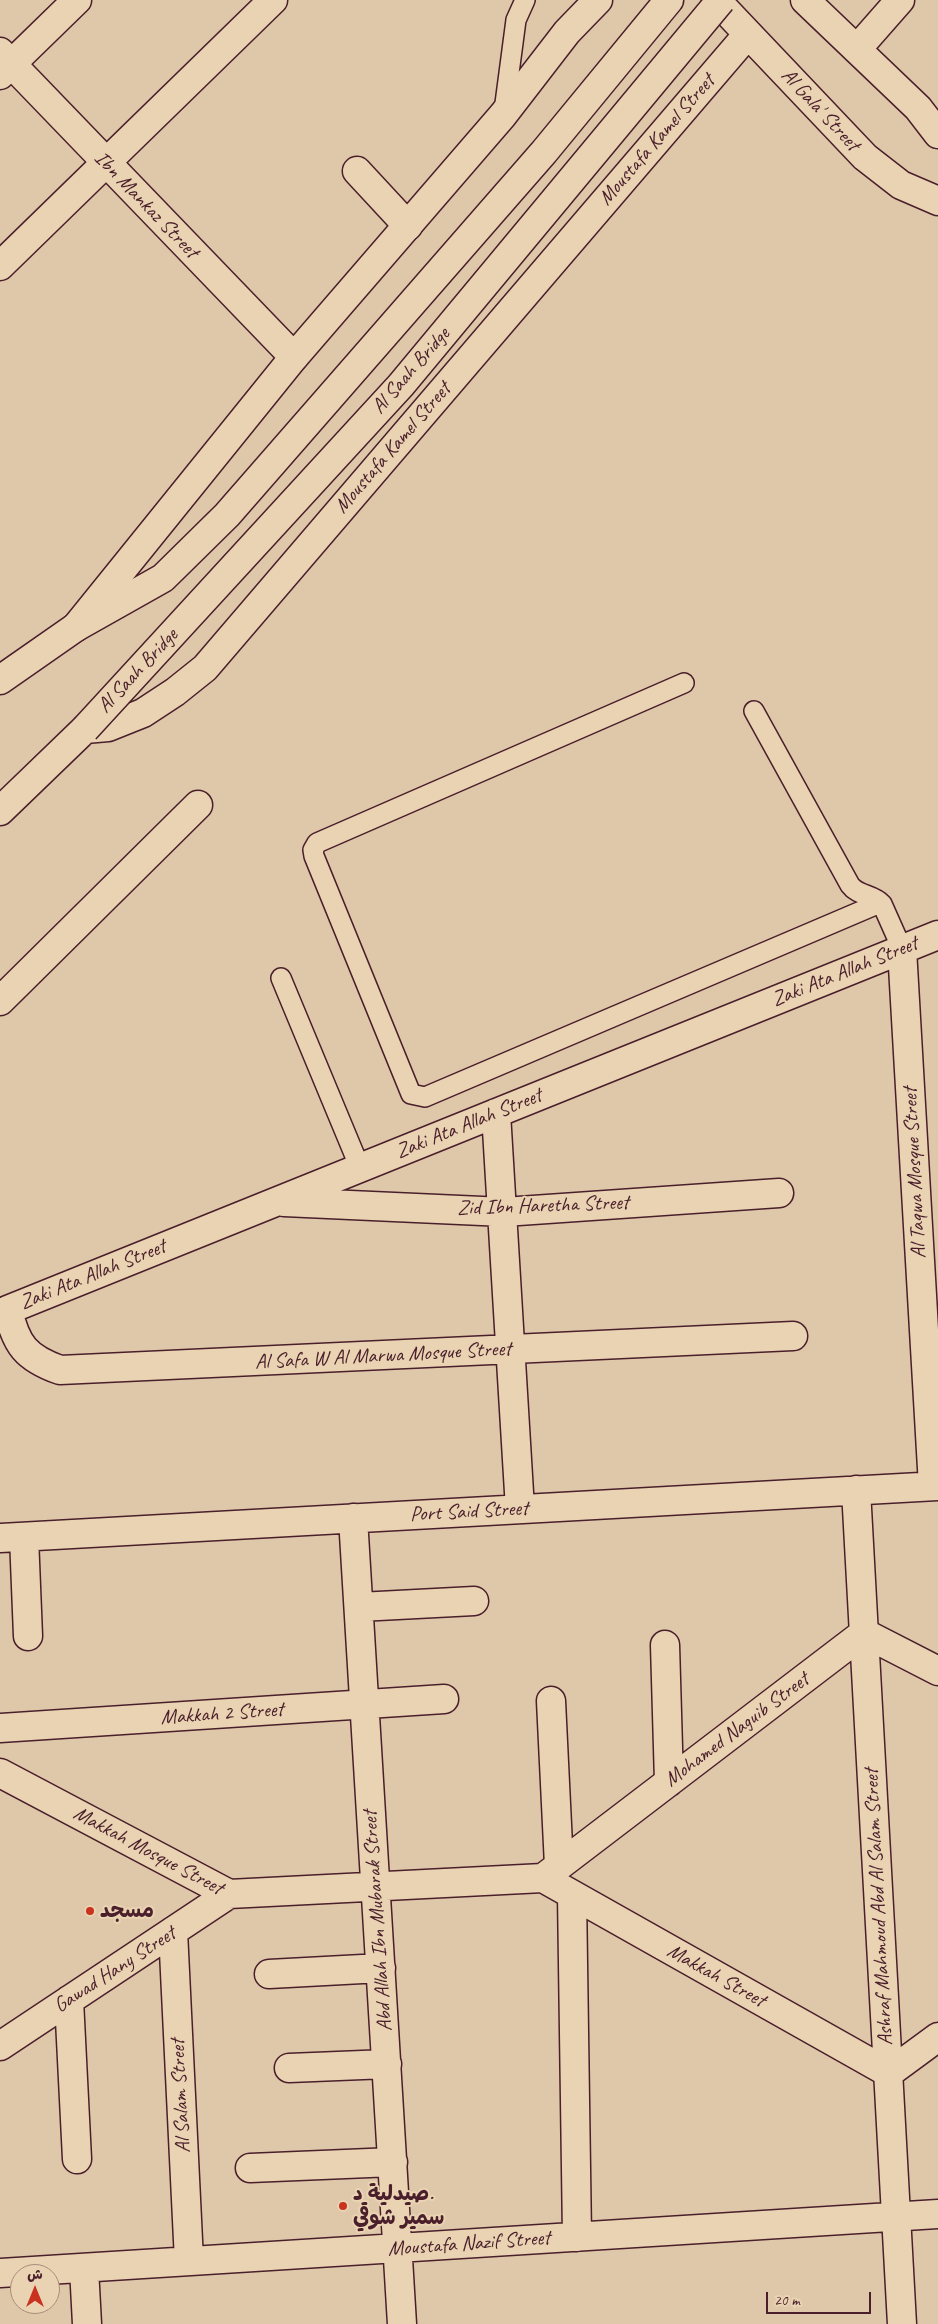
<!DOCTYPE html>
<html>
<head>
<meta charset="utf-8">
<style>
  body { margin:0 }
  #map { position:relative; width:938px; height:2324px; overflow:hidden; background:#dfc8aa; font-family:Caveat,"Playpen Sans Arabic",sans-serif }
  canvas { display:block }
  .north { position:absolute; left:10px; top:2264px; width:50px; height:50px; box-sizing:border-box; background:#e9d3b2; border:1px solid #a98b7c; border-radius:50%; rotate:0deg; font-size:14px; font-weight:700; line-height:20px; text-align:center; color:#4a1f2b }
  .north::after { content:''; display:block; margin:auto; width:18px; height:22px; background:#c8321e; clip-path:polygon(50% 0,100% 100%,50% 72%,0 100%) }
  .scale { position:absolute; left:766px; top:2292px; width:105px; height:22px; box-sizing:border-box; border:2px solid #4a1f2b; border-top:0; padding-left:6px; font-size:15px; line-height:18px; white-space:nowrap; color:#4a1f2b; -webkit-text-stroke:4px #e9d3b2; paint-order:stroke }
</style>
</head>
<body>
<div id="map">
<canvas width="938" height="2324"></canvas>
<div class="north">ش</div>
<div class="scale">20 m</div>
</div>
<script>
const c = document.querySelector('canvas').getContext('2d');
c.lineJoin = 'round';
function strokePath(path, color, width, dash) { c.strokeStyle = color; c.lineWidth = width; c.lineCap = dash ? 'butt' : 'round'; c.setLineDash(dash || []); c.stroke(path); }
function label(font, color, halo, rows, align = 'center') {
  c.font = font + ' Caveat,"Playpen Sans Arabic",sans-serif'; c.lineWidth = 4; c.setLineDash([]); c.textBaseline = 'middle'; c.strokeStyle = halo; c.fillStyle = color; for (const [text, x, y, turn = 0] of rows) {
    c.save(); c.translate(x, y); c.rotate((+turn || 0) * Math.PI / 180); c.textAlign = isNaN(turn) ? turn : align; if (halo) c.strokeText(text, 0, 0); c.fillText(text, 0, 0); c.restore();
  }
}
const lane = new Path2D(`
  M 504,111 L 516,20 L 525,0
  M 684,683 L 317,843 L 313,850 L 314,856 L 411,1094 L 425,1097 L 880,903
  M 754,711 L 850,885 C 858,896 873,894 882,904 L 902,949
  M 281,978 L 360,1168`);
const street = new Path2D(`
  M 857,49 L 900,0
  M 0,52 L 294,357
  M 0,75 L 77,0
  M 357,171 L 408,226
  M 0,266 L 273,0
  M 902,949 L 933,1486
  M 0,1001 L 198,805
  M 496,1113 L 520,1509
  M 284,1202 L 504,1212 L 779,1193
  M 8,1310 C 16,1345 26,1358 60,1370 L 793,1336
  M 0,1313 L 938,935
  M 856,1490 L 902,2324
  M 353,1518 L 402,2324
  M 24,1537 L 28,1636
  M 0,1538 L 938,1486
  M 359,1607 L 474,1601
  M 665,1645 L 669,1782
  M 551,1701 L 559,1866
  M 0,1728 L 444,1699
  M 0,1773 L 229,1894 L 543,1878
  M 543,1878 L 864,1633 L 938,1671
  M 543,1878 L 889,2073 L 938,2037
  M 572,1895 L 577,2237
  M 173,1931 L 189,2261
  M 269,1974 L 381,1968
  M 69,2000 L 77,2159
  M 0,2046 L 229,1894
  M 289,2068 L 387,2064
  M 250,2168 L 393,2162
  M 84,2268 L 87,2324
  M 0,2273 L 938,2214`);
const secondary = new Path2D(`
  M 716,0 L 865,157 L 901,185 L 938,201
  M 805,0 L 918,108 L 938,134
  M 0,680 L 76,627 L 294,357 L 503,115 L 567,32 L 598,0
  M 0,811 L 85,729 L 108,727 L 143,713 L 175,692 L 205,668 L 748,34`);
const primary = new Path2D(`
  M 76,627 L 163,578 L 227,515 L 544,152 L 669,0`);
const primaryBridge = new Path2D(`
  M 85,729 L 401,385 L 721,0`);
const markers = [
  [90,1911,5,"#c8321e"],
  [343,2206,5,"#c8321e"]
];
const streetNames = [
  ["Al Gala' Street",820,110,47],
  ["Moustafa Kamel Street",657,140,-49],
  ["Ibn Mankaz Street",146,205,46],
  ["Al Saah Bridge",411,371,-49],
  ["Moustafa Kamel Street",393,448,-49],
  ["Al Saah Bridge",138,671,-47],
  ["Zaki Ata Allah Street",845,972,-22],
  ["Zaki Ata Allah Street",469,1124,-22],
  ["Al Taqwa Mosque Street",915,1173,-93],
  ["Zid Ibn Haretha Street",543,1206,-2],
  ["Zaki Ata Allah Street",93,1275,-22],
  ["Al Safa W Al Marwa Mosque Street",383,1356,-3],
  ["Port Said Street",469,1512,-3],
  ["Makkah 2 Street",222,1714,-4],
  ["Mohamed Naguib Street",737,1730,-37],
  ["Makkah Mosque Street",148,1851,28],
  ["Ashraf Mahmoud Abd Al Salam Street",879,1907,-93],
  ["Abd Allah Ibn Mubarak Street",378,1921,-94],
  ["Gawad Hany Street",115,1970,-33],
  ["Makkah Street",716,1976,29],
  ["Al Salam Street",181,2096,-93],
  ["Moustafa Nazif Street",469,2244,-4]
];
const poiNames = [
  ["مسجد",100,1911],
  ["صيدلية د.",353,2194],
  ["سمير شوقي",353,2218]
];
strokePath(lane, '#4a1f2b', 22);
strokePath(street, '#4a1f2b', 31);
strokePath(secondary, '#4a1f2b', 31);
strokePath(primary, '#4a1f2b', 31);
strokePath(lane, '#e9d3b2', 19);
strokePath(street, '#e9d3b2', 28);
strokePath(secondary, '#e9d3b2', 28);
strokePath(primary, '#e9d3b2', 28);
strokePath(primaryBridge, '#4a1f2b', 31, []);
strokePath(primaryBridge, '#e9d3b2', 28);
for (const [x, y, r, color] of markers) { const dot = new Path2D(); dot.arc(x, y, r, 0, 2 * Math.PI); c.fillStyle = color; c.fill(dot); strokePath(dot, '#e9d3b2', 2); }
label('21px', '#4a1f2b', '#e9d3b2', streetNames);
label('bold 21px', '#4a1f2b', '#e9d3b2', poiNames, 'left');
</script>
</body>
</html>
